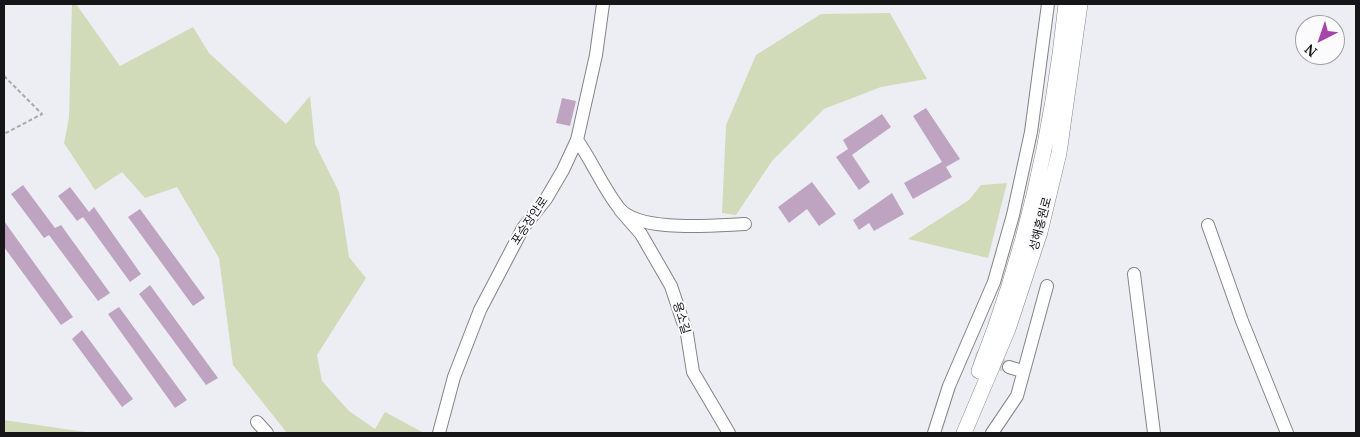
<!DOCTYPE html>
<html>
<head>
<meta charset="utf-8">
<style>
  body { margin:0 }
  #map { position:relative; width:1360px; height:437px; overflow:hidden; background:#edeef4; font-family:"PT Serif",serif }
  canvas { display:block }
  .frame { position:absolute; inset:0; border:5px solid #161618; pointer-events:none }
  .north { position:absolute; left:1295px; top:15px; width:50px; height:50px; box-sizing:border-box; background:#fbfbfe; border:1px solid #9f9fa2; border-radius:50%; rotate:221deg; font-size:14px; font-weight:700; line-height:20px; text-align:center; color:#161618 }
  .north::after { content:''; display:block; margin:auto; width:18px; height:22px; background:#a844a9; clip-path:polygon(50% 0,100% 100%,50% 72%,0 100%) }
</style>
</head>
<body>
<div id="map">
<canvas width="1360" height="437"></canvas>
<div class="frame"></div>
<div class="north">N</div>
</div>
<script>
const c = document.querySelector('canvas').getContext('2d');
c.lineJoin = 'round';
function paint(path, color) { c.fillStyle = color; c.fill(path, 'evenodd'); }
function strokePath(path, color, width, dash) { c.strokeStyle = color; c.lineWidth = width; c.lineCap = dash ? 'butt' : 'round'; c.setLineDash(dash || []); c.stroke(path); }
function label(font, color, halo, rows, align = 'center') {
  c.font = font + ' "PT Serif","Noto Sans KR",serif'; c.lineWidth = 4; c.setLineDash([]); c.textBaseline = 'middle'; c.strokeStyle = halo; c.fillStyle = color; for (const [text, x, y, turn = 0] of rows) {
    c.save(); c.translate(x, y); c.rotate((+turn || 0) * Math.PI / 180); c.textAlign = isNaN(turn) ? turn : align; if (halo) c.strokeText(text, 0, 0); c.fillText(text, 0, 0); c.restore();
  }
}
const green = new Path2D(`
  M 72,4 L 76,4 L 120,66 L 193,27 L 209,53 L 286,124 L 310,96 L 315,144 L 339,192 L 349,257 L 366,278 L 317,355 L 322,381 L 349,411 L 375,429 L 385,412 L 424,433 L 287,433 L 233,365 L 219,258 L 177,187 L 145,198 L 122,172 L 95,190 L 64,143 L 69,118 Z
  M 890,13 L 927,79 L 881,87 L 824,109 L 772,161 L 736,215 L 722,213 L 726,125 L 756,55 L 821,14 Z
  M 1007,183 L 988,258 L 908,239 L 969,200 L 981,185 Z
  M 4,420 L 92,433 L 4,433 Z`);
const building = new Path2D(`
  M 562,98 L 576,101 L 570,126 L 556,123 Z
  M 926,108 L 960,159 L 946,167 L 952,177 L 913,199 L 904,183 L 942,162 L 913,116 Z
  M 882,114 L 891,127 L 852,155 L 870,182 L 859,190 L 836,157 L 848,149 L 843,140 Z
  M 812,182 L 836,214 L 819,226 L 807,209 L 789,223 L 778,207 Z
  M 23,185 L 55,228 L 61,225 L 110,293 L 98,301 L 49,235 L 44,238 L 11,194 Z
  M 70,187 L 89,212 L 94,207 L 141,274 L 130,282 L 83,217 L 77,221 L 58,196 Z
  M 892,193 L 904,214 L 874,231 L 869,223 L 859,230 L 853,220 Z
  M 140,209 L 205,298 L 193,306 L 128,217 Z
  M 4,221 L 73,317 L 61,325 L 4,247 Z
  M 150,285 L 218,378 L 206,385 L 139,294 Z
  M 119,307 L 187,400 L 175,408 L 108,314 Z
  M 82,330 L 133,399 L 122,407 L 72,339 Z`);
const minorTunnel = new Path2D(`
  M 975,357 L 1009,367`);
const path = new Path2D(`
  M 4,76 L 42,114 L 4,134`);
const minor = new Path2D(`
  M 577,140 C 592,161 603,188 619,208 C 638,233 716,225 745,224
  M 620,210 L 641,234 L 671,286 L 687,334 L 693,372 L 729,433
  M 1208,225 L 1242,321 L 1287,433
  M 1134,274 L 1154,433
  M 1009,367 L 1022,371
  M 257,422 L 267,433
  M 439,433 L 454,377 L 480,310 L 523,228 L 546,199 L 563,170 L 577,140 L 596,55 L 603,4
  M 934,433 L 949,386 L 994,282 L 1013,215 L 1031,132 L 1048,4
  M 992,433 L 1017,396 L 1047,286`);
const major = new Path2D(`
  M 979,371 C 1026,252 1053,130 1066,4
  M 964,433 L 1008,329 L 1040,232 L 1059,153 L 1080,4`);
const streetNames = [
  ["포승장안로",530,221,-56],
  ["성해홍원로",1041,224,-75],
  ["용소길",681,318,73]
];
paint(green, '#d1dbba');
paint(building, '#bea4c1');
strokePath(minorTunnel, '#cdced3', 12, [12, 6]);
strokePath(minor, '#838389', 14);
strokePath(major, '#838389', 16);
strokePath(path, '#a8a8ad', 2, [4, 2.5]);
strokePath(minor, '#fff', 12);
strokePath(major, '#fff', 15);
label('12px', '#161618', '#fbfbfe', streetNames);
</script>
</body>
</html>
